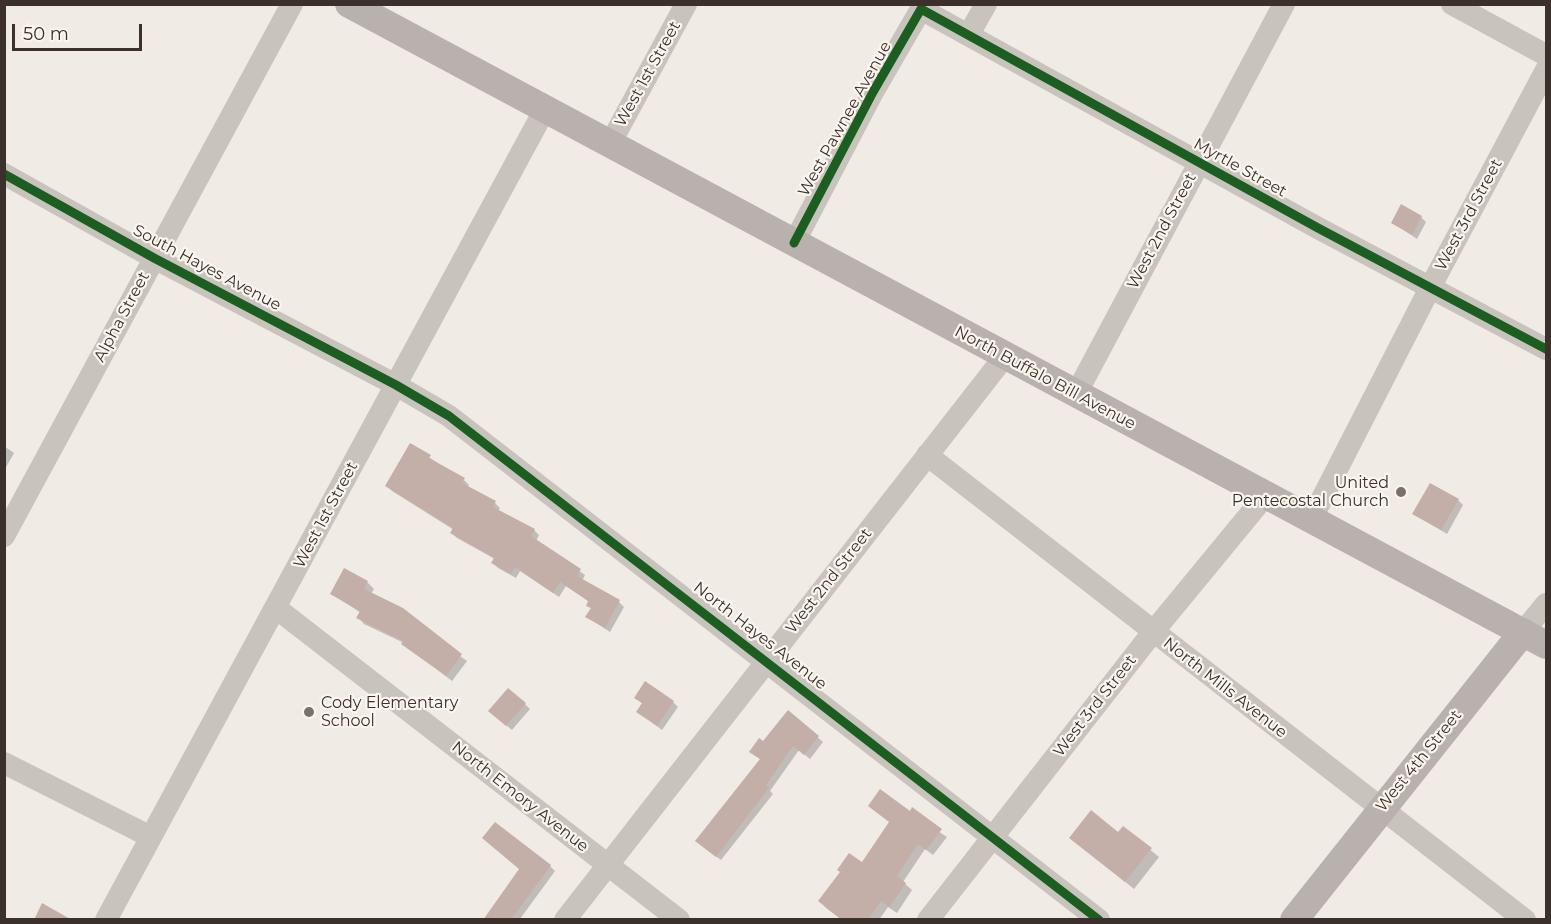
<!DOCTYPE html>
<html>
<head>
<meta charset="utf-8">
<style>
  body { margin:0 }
  #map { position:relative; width:1551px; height:924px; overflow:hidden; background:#f0ebe5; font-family:Montserrat,sans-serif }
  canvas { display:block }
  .frame { position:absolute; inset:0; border:6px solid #3b302b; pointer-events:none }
  .scale { position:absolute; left:12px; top:24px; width:130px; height:27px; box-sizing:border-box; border:3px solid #3b302b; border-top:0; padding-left:8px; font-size:18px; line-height:21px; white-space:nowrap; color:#3b302b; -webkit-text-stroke:4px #fbf5ee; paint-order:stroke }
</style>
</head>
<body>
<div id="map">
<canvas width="1551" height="924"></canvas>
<div class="frame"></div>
<div class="scale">50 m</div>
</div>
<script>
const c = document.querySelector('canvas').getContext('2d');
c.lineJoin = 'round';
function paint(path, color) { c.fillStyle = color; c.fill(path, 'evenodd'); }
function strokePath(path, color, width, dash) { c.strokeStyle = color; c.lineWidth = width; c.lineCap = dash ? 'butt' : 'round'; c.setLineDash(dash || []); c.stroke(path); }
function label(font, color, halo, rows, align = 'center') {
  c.font = font + ' Montserrat,sans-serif'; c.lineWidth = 4.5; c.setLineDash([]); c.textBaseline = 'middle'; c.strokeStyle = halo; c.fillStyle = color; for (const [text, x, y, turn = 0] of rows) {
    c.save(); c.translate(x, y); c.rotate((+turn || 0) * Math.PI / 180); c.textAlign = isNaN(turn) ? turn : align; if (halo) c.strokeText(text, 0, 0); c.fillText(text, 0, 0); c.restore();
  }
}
const shadow = new Path2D(`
  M 1421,217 L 1426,222 L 1417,239 L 1393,223 Z
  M 410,445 L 464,480 L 469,485 L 467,487 L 495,503 L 500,508 L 498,511 L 534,530 L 539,535 L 536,541 L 585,575 L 582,581 L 619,602 L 624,607 L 610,632 L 587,617 L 592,609 L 588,605 L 590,602 L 566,586 L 559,597 L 520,571 L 516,578 L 498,568 L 493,563 L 495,559 L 457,538 L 452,533 L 454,530 L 392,491 L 387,485 Z
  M 4,446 L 14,453 L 4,471 Z
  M 1458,500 L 1463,505 L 1447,534 L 1414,514 Z
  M 345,570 L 367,582 L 374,589 L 371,594 L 467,661 L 452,681 L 402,642 L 364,624 L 358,617 L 361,613 L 332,594 Z
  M 636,698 L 673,702 L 678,707 L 662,730 L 638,712 L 643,704 Z
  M 525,704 L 530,709 L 512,730 L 495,716 Z
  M 788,712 L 823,742 L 810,759 L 799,750 L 770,791 L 773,794 L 721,860 L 702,846 L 761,760 L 751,751 L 763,743 Z
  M 910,813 L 947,837 L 933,855 L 925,849 L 903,882 L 912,890 L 897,913 L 888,907 L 879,920 L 842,920 L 826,908 L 820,901 L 862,864 Z
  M 1123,828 L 1159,857 L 1134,889 L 1071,838 L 1118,834 Z
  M 550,866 L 555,871 L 520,919 L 485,920 Z`);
const building = new Path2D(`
  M 1401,204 L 1422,216 L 1412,235 L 1391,223 Z
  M 410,443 L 431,455 L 429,458 L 465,478 L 462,483 L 496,501 L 493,507 L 535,529 L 531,536 L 581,569 L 577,576 L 620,600 L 605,628 L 585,617 L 591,608 L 586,606 L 588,601 L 560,582 L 553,593 L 515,567 L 511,574 L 491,563 L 494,558 L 450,533 L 453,528 L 385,486 Z
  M 1430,483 L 1459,499 L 1441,530 L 1412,514 Z
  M 344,568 L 368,581 L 364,589 L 403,608 L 462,654 L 446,676 L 401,644 L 403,641 L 356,618 L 360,611 L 330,594 Z
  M 645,681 L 674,701 L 657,726 L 636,712 L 642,703 L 634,698 Z
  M 508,688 L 526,703 L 506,726 L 488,711 Z
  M 788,710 L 819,736 L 804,755 L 793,746 L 766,785 L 769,788 L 716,857 L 695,841 L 760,759 L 749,752 L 759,738 L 763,741 Z
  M 880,789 L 910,811 L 912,807 L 942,829 L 926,850 L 918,844 L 897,876 L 906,883 L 889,907 L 881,901 L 868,920 L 842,920 L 818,901 L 840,872 L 837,870 L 849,853 L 862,862 L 889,822 L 868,806 Z
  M 1091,810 L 1118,832 L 1123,826 L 1152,848 L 1125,882 L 1069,838 Z
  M 495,822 L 551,865 L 511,920 L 483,920 L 519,869 L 482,838 Z
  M 42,903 L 72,920 L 34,920 Z`);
const minor = new Path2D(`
  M 1452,4 L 1546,55
  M 969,34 L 986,4
  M 610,144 L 686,4
  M 4,174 L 154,258 L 396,385 L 449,416 L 1099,920
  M 794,243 L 873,92 L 921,9 L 1318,228 L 1546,349
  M 1076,394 L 1284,4
  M 927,455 L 1525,920
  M 1311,520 L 1431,286 L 1546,70
  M 4,536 L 292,4
  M 276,608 L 679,920
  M 1523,632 L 1546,604
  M 4,763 L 151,837
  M 106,920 L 545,109
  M 565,920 L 1005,356
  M 928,920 L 1153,632 L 1265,496`);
const major = new Path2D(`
  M 349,4 L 1546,645
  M 1294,920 L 1523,632`);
const cycleway = new Path2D(`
  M 4,174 L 154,258 L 396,385 L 449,416 L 1099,920
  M 794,243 L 873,92 L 921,9 L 1318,228 L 1546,349`);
const markers = [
  [1401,492,6,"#7a716c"],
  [309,712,6,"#7a716c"]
];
const streetNames = [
  ["West 1st Street",648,74,-61],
  ["West Pawnee Avenue",845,119,-61],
  ["Myrtle Street",1240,168,29],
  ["West 3rd Street",1469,215,-62],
  ["West 2nd Street",1162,231,-62],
  ["South Hayes Avenue",207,268,28],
  ["Alpha Street",122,317,-62],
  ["North Buffalo Bill Avenue",1045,378,28],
  ["West 1st Street",326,515,-62],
  ["West 2nd Street",829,581,-52],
  ["North Hayes Avenue",760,636,38],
  ["North Mills Avenue",1225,688,38],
  ["West 3rd Street",1095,706,-52],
  ["West 4th Street",1419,761,-51],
  ["North Emory Avenue",520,797,38]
];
const poiNames = [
  ["United",1389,483],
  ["Pentecostal Church",1389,501],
  ["Cody Elementary",321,703,"left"],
  ["School",321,721,"left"]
];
paint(shadow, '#0003');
paint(building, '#c3afa7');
strokePath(minor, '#c9c3be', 22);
strokePath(major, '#b8b1ad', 28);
strokePath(cycleway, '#1b5e20', 9);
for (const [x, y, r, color] of markers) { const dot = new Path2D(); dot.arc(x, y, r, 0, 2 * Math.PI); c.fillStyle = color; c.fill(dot); strokePath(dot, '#fbf5ee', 2); }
label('16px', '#3b302b', '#fbf5ee', streetNames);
label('16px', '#3b302b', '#fbf5ee', poiNames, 'right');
</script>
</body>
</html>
